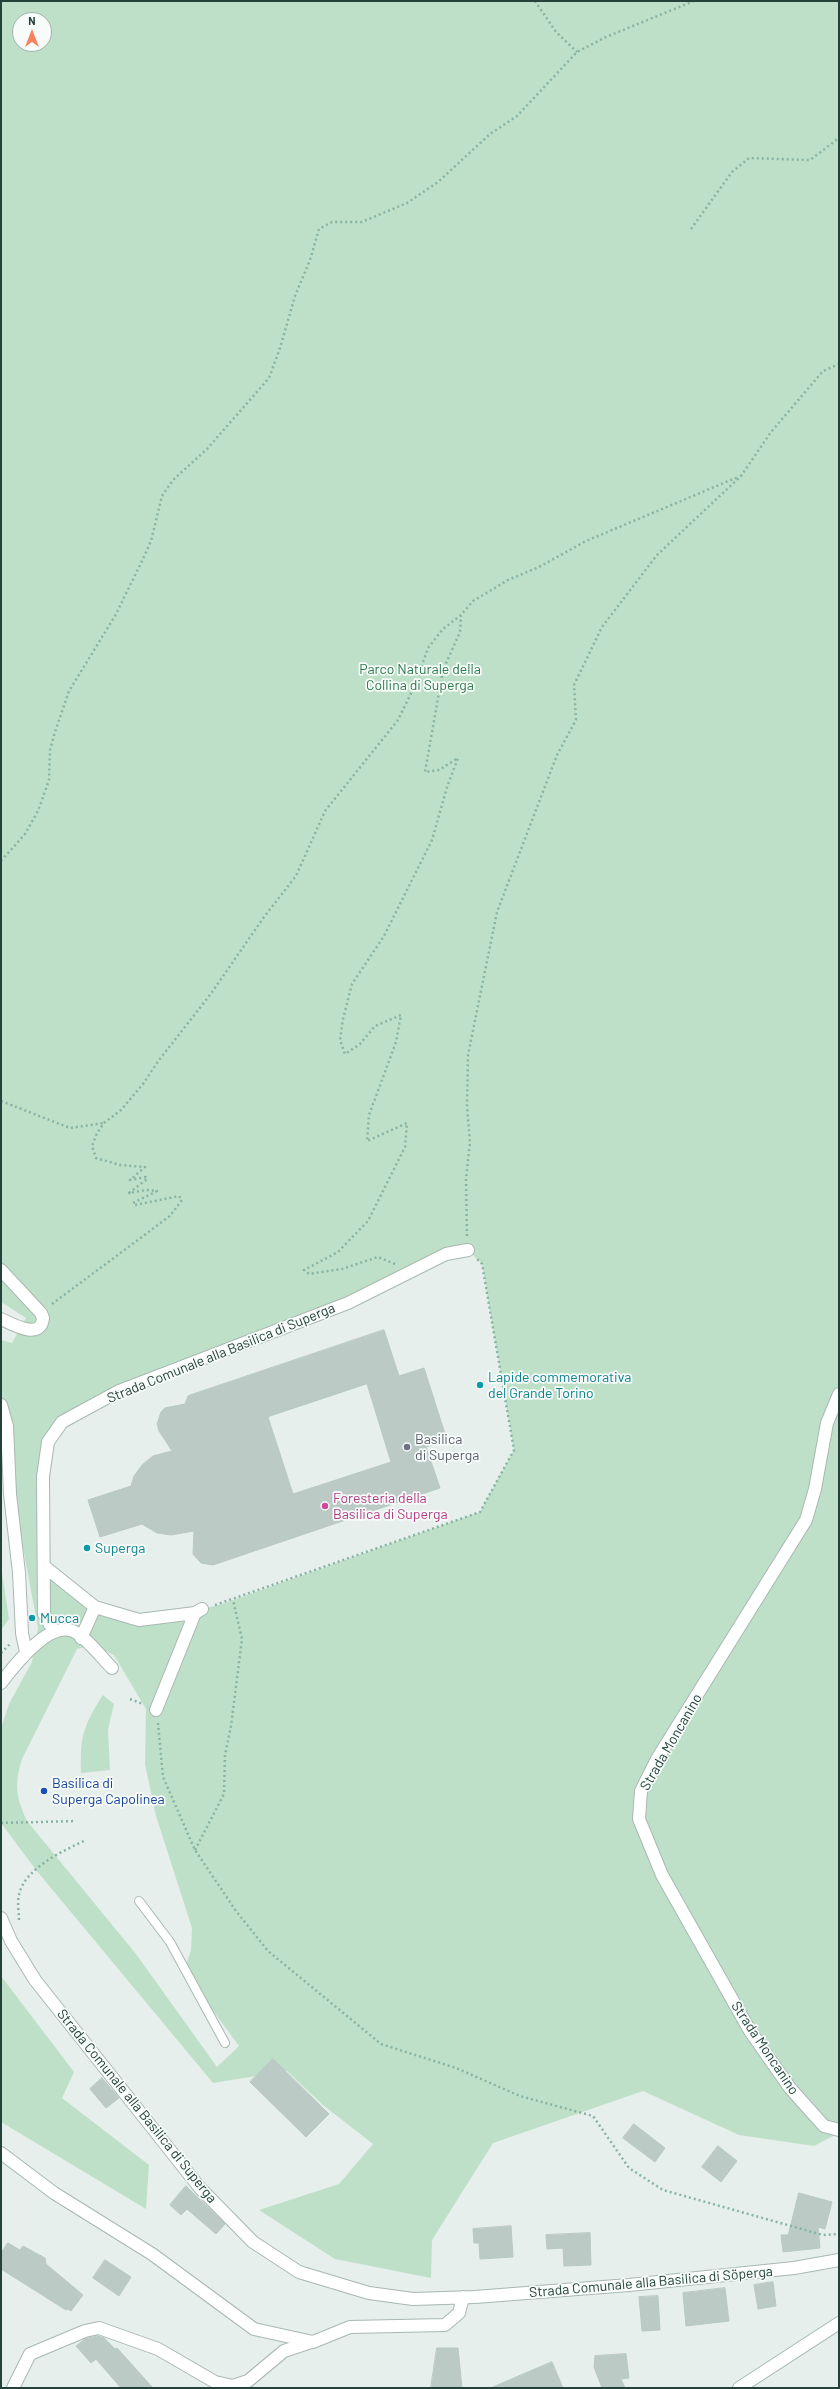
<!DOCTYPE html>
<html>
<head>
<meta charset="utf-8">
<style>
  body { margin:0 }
  #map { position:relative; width:840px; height:2389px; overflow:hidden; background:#e6efeb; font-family:Barlow,sans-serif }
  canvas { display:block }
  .frame { position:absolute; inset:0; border:2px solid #24423a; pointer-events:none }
  .north { position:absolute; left:12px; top:12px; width:40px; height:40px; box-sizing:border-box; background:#f7fbf9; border:1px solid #a3b1ad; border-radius:50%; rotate:0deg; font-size:11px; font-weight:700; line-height:16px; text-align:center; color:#24423a }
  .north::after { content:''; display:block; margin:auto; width:14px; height:18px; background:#f4845f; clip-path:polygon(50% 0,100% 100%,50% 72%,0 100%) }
</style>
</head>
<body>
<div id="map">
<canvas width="840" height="2389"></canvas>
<div class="frame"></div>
<div class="north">N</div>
</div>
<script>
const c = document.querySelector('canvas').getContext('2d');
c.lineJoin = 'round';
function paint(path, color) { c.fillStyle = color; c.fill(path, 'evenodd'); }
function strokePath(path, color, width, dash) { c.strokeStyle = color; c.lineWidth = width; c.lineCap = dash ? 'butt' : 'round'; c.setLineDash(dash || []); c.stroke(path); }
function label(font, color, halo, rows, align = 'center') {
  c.font = font + ' Barlow,sans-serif'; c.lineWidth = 3.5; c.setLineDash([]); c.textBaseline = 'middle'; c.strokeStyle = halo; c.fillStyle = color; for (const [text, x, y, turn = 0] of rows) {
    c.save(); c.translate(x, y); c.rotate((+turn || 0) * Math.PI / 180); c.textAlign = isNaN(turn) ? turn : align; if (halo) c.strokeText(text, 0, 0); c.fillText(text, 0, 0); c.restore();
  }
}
const green = new Path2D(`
  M 1,1 L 839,1 L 839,2133 L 814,2146 L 739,2135 L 643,2091 L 493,2143 L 432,2240 L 431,2278 L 335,2259 L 259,2210 L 339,2184 L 373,2144 L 323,2105 L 287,2071 L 213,2083 L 36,1870 L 1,1823 L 1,1728 L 9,1704 L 32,1662 L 38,1628 L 1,1430 L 1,1340 L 12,1343 L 26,1318 L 1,1302 ZM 20,20 L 44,20 L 44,44 L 20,44 ZM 468,1250 L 482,1264 L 514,1450 L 480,1512 L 222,1604 L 202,1609 L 139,1620 L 95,1607 L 45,1567 L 48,1442 L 83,1410 L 348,1303 ZM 93,1645 L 114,1655 L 146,1709 L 145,1764 L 156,1816 L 192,1928 L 191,1950 L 184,1971 L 239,2046 L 217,2067 L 136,1954 L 27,1821 C 16,1797 14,1785 22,1759 L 77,1649 Z
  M 1,1566 L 9,1619 L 1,1630 Z
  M 103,1695 L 114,1704 L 108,1730 L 110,1770 L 81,1773 C 80,1737 83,1726 103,1695 Z
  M 1,1976 L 74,2072 L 62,2098 L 149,2165 L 146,2209 L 1,2122 Z`);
const building = new Path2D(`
  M 384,1330 L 399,1376 L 424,1368 L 447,1440 L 426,1447 L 440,1488 L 213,1565 L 201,1563 L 193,1554 L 194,1531 L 171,1535 L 157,1533 L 142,1524 L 100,1537 L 88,1500 L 131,1486 L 134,1476 L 142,1465 L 153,1456 L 172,1451 L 159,1431 L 157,1424 L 161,1412 L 165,1408 L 185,1404 L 188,1396 ZM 367,1384 L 391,1462 L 293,1494 L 268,1417 Z
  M 273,2059 L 329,2114 L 306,2137 L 250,2082 Z
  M 102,2078 L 119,2098 L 106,2108 L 90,2089 Z
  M 634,2124 L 665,2148 L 655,2162 L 623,2138 Z
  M 718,2146 L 737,2161 L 721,2182 L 702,2167 Z
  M 186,2186 L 225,2224 L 216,2234 L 187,2209 L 181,2215 L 170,2205 Z
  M 799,2193 L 832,2202 L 825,2229 L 818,2227 L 820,2248 L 783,2252 L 781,2235 L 788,2235 Z
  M 511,2226 L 513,2257 L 480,2259 L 479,2243 L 474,2243 L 473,2229 Z
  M 590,2233 L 591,2265 L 564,2266 L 563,2248 L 547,2249 L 546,2235 Z
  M 8,2243 L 20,2250 L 23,2246 L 45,2258 L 46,2264 L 83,2295 L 71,2311 L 68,2309 L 66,2310 L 1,2269 L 1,2253 Z
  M 105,2260 L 131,2277 L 119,2296 L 93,2278 Z
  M 773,2282 L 776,2306 L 758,2309 L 754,2285 Z
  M 725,2288 L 729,2321 L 686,2326 L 683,2293 Z
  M 658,2296 L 660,2330 L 642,2331 L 639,2297 Z
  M 98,2336 L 104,2338 L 115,2349 L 117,2348 L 153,2388 L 121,2388 L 96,2359 L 91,2363 L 76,2346 L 85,2339 Z
  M 437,2348 L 458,2348 L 462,2388 L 431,2388 Z
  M 626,2354 L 629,2378 L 621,2379 L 625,2388 L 602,2388 L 594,2367 L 595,2356 Z
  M 552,2362 L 563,2388 L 491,2388 Z`);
const path = new Path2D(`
  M 535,1 L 556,32 L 577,52
  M 691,229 L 732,172 L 749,158 L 810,160 L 839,138
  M 1,861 L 25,834 L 38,811 L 49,780 L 50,750 L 55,732 L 69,691 L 115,616 L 143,559 L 151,541 L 162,496 L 173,480 L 207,449 L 269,378 L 280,348 L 295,296 L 310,260 L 319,229 L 332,222 L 362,222 L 407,203 L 438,182 L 490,134 L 517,116 L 577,52 L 606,37 L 694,1
  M 1,1101 L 70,1128 L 104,1123
  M 467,1236 L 466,1179 L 470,1142 L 467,1107 L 468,1055 L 497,912 L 557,755 L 576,720 L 574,685 L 602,627 L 657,555 L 741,476 L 771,432 L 823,371 L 839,364
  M 395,1264 L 378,1257 L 342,1269 L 309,1274 L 304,1270 L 338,1252 L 368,1221 L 405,1147 L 407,1123 L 367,1141 L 369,1115 L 396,1042 L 401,1015 L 375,1026 L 360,1044 L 345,1054 L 340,1040 L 343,1019 L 352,984 L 384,936 L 432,840 L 447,787 L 458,758 L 439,770 L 425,772 L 443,670 L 460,632 L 461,616
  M 52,1304 L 170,1216 L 182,1200 L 179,1196 L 135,1205 L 133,1203 L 157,1191 L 146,1190 L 129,1193 L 147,1179 L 146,1177 L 130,1180 L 145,1167 L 120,1165 L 96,1158 L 92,1146 L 97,1133 L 104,1123 L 121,1110 L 143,1084 L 159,1060 L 210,995 L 264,917 L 296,876 L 325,811 L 398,720 L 415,685 L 428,648 L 443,629 L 461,615 L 473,601 L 508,580 L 539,567 L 586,541 L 738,477
  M 215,1605 L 480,1512 L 514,1450 L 482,1264 L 477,1259
  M 1,1653 L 10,1644
  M 130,1699 L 143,1704
  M 158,1723 L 163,1777 L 195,1850 L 236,1911 L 268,1951 L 381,2044 L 456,2068 L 520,2096 L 593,2116 L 629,2168 L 663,2190 L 823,2235 L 839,2234
  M 1,1823 L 76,1821
  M 195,1850 L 224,1794 L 225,1755 L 231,1726 L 242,1639 L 233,1600
  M 19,1920 C 19,1912 17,1903 19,1895 C 24,1868 65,1850 86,1840`);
const lane = new Path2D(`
  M 139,1901 L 170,1942 L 225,2043`);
const street = new Path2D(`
  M 1,1270 L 41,1313 L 43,1318 C 41,1341 12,1324 1,1319
  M 839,1394 L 827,1423 L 815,1489 L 806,1520 L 657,1759 L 641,1791 L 639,1819 L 662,1875 L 750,2031 L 790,2088 L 824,2126 L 839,2130
  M 1,1405 L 7,1426 L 10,1494 L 19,1573 L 22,1633 L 26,1652
  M 45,1567 L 95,1607 L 139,1620 L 195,1613 L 202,1609
  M 54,1632 L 44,1614 L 43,1477 L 48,1442 L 62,1422 L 119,1391 L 348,1303 L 446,1254 L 468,1250
  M 81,1638 L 95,1607
  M 1,1683 C 14,1666 48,1621 73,1631 C 85,1636 102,1658 112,1668
  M 156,1710 L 195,1613
  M 1,1918 L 11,1941 L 35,1980 L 200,2188 L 253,2242 L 299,2272 L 369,2293 L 413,2299 L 475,2297 L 629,2285 L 794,2268 L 839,2260
  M 1,2153 L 54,2193 L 152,2254 L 254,2329 L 313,2342 L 350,2327 L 445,2325 L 459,2313 L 463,2297
  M 13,2388 L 30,2354 L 85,2331 L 99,2328 L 158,2349 L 215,2382 L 233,2386 L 248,2381 L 284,2351 L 311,2342`);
const secondary = new Path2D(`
  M 739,2388 L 839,2323`);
const markers = [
  [480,1385,4,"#0f9aa8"],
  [407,1447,4,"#6b7280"],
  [325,1506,4,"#d1479c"],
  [87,1548,4,"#0f9aa8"],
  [32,1618,4,"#0f9aa8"],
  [44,1791,4,"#1a4fb4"]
];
const parkNames = [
  ["Parco Naturale della",420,669],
  ["Collina di Superga",420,685]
];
const streetNames = [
  ["Strada Comunale alla Basilica di Superga",221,1353,-22],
  ["Strada Moncanino",671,1742,-60],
  ["Strada Moncanino",765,2048,56],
  ["Strada Comunale alla Basilica di Superga",137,2106,51],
  ["Strada Comunale alla Basilica di Söperga",651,2282,-5]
];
const cultureNames = [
  ["Lapide commemorativa",488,1377],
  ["del Grande Torino",488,1393],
  ["Superga",95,1548],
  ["Mucca",40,1618]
];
const worshipNames = [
  ["Basilica",415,1439],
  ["di Superga",415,1455]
];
const hotelNames = [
  ["Foresteria della",333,1498],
  ["Basilica di Superga",333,1514]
];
const transitNames = [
  ["Basilica di",52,1783],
  ["Superga Capolinea",52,1799]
];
paint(green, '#bfe0c8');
paint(building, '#bbcac4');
strokePath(building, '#b8c9c2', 1);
strokePath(lane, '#a8b8b2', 10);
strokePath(street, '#a8b8b2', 14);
strokePath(secondary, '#a4bbb3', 14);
strokePath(path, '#86b3a5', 2.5, [2, 3]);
strokePath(lane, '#fff', 8);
strokePath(street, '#fff', 12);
strokePath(secondary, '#fff', 12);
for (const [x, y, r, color] of markers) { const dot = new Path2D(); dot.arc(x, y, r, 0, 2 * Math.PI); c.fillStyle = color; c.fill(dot); strokePath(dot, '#f7fbf9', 1.5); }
label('14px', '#2d7a4b', '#f7fbf9', parkNames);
label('14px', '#24423a', '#f7fbf9', streetNames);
label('14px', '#0d838f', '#f7fbf9', cultureNames, 'left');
label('14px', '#5b616d', '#f7fbf9', worshipNames, 'left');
label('14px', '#b23c85', '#f7fbf9', hotelNames, 'left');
label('14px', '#164399', '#f7fbf9', transitNames, 'left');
</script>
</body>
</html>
